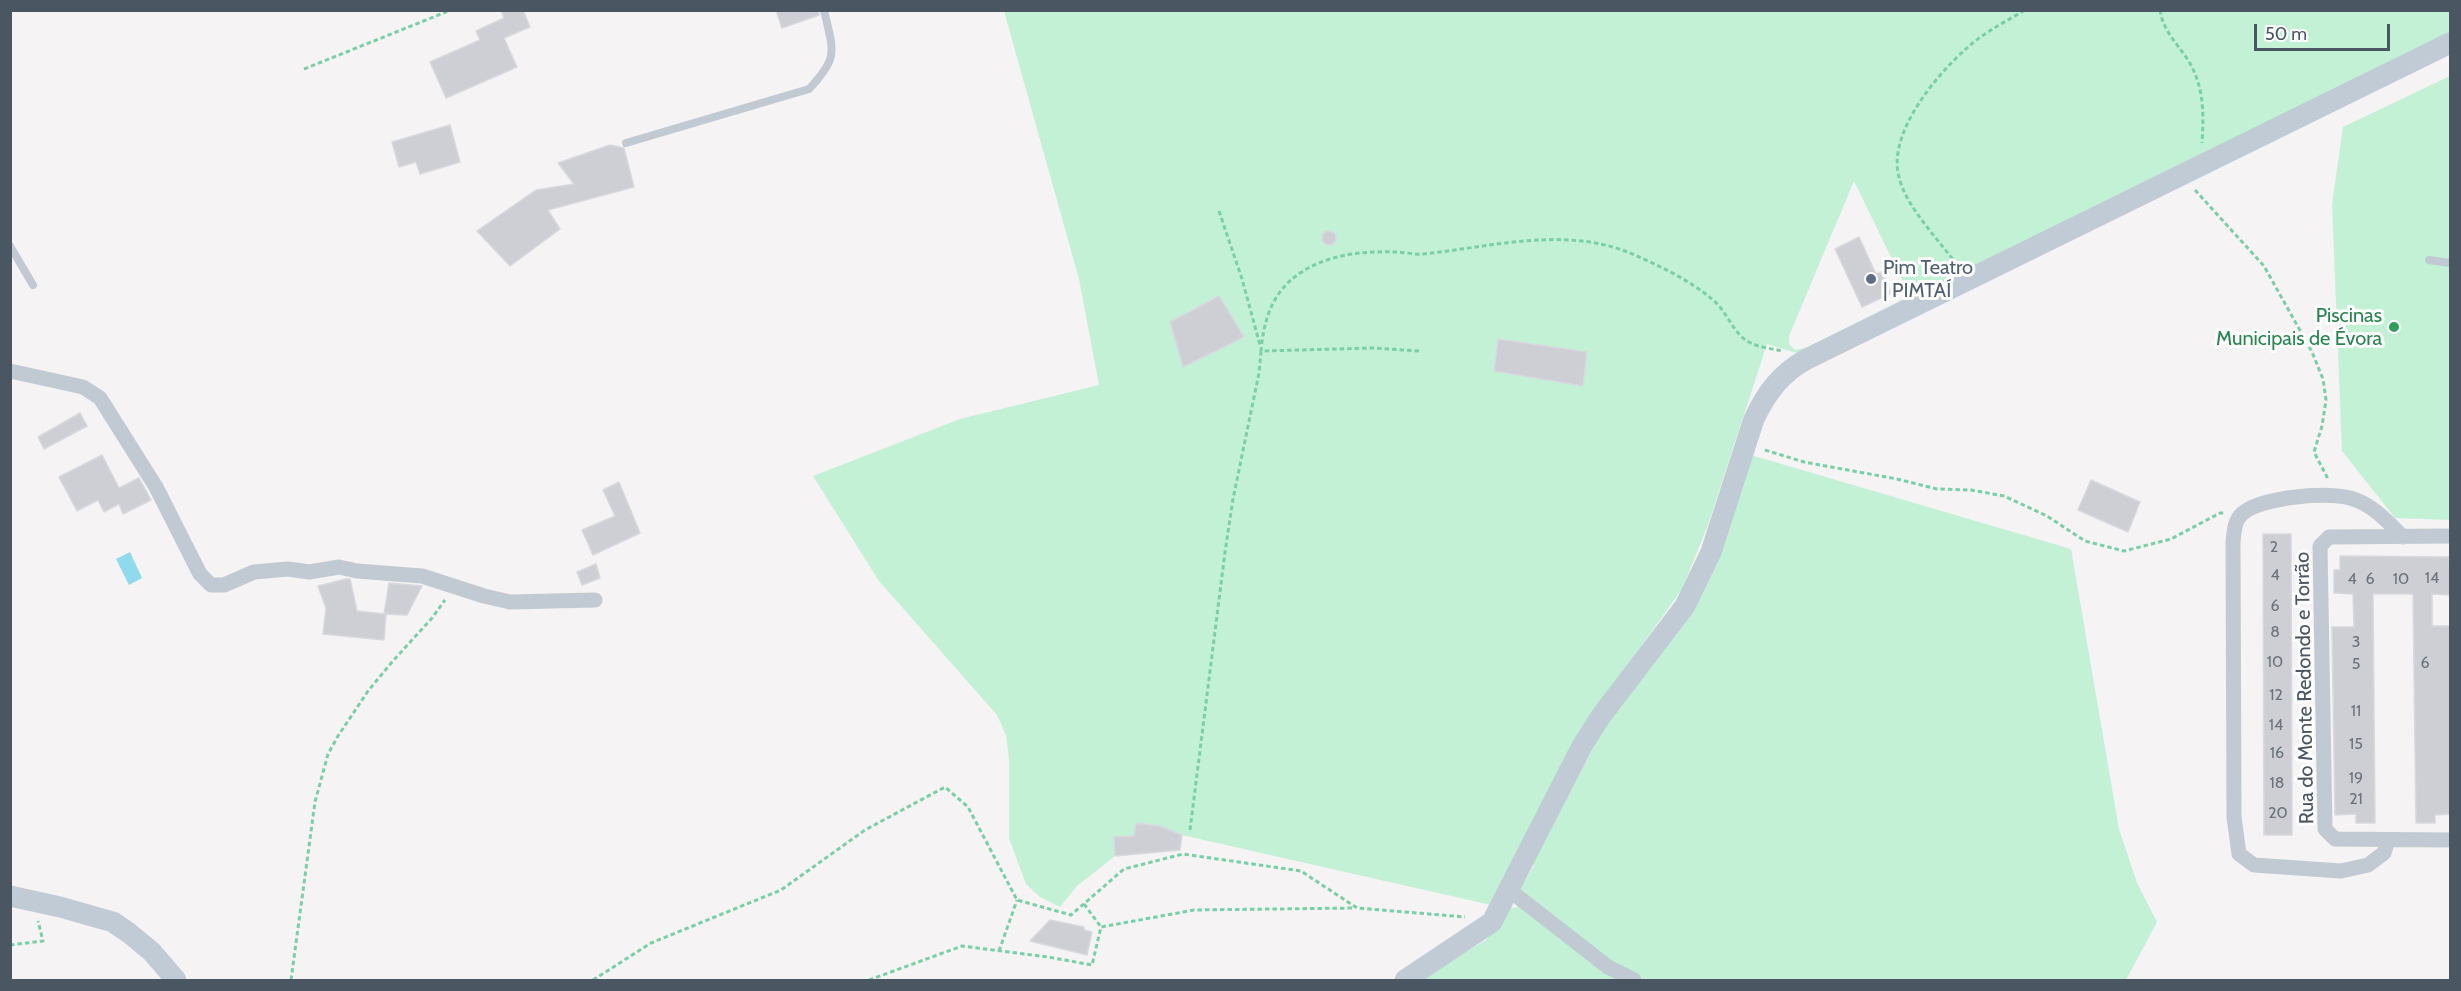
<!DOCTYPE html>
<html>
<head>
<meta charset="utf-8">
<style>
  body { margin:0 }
  #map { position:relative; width:2461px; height:991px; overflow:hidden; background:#f5f3f3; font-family:Cabin,sans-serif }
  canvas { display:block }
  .frame { position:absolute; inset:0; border:12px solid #4a5661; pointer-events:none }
  .scale { position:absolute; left:2254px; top:24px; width:136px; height:27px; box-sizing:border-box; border:3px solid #4a5661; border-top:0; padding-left:8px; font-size:18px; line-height:21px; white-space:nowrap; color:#4a5661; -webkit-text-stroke:4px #fff; paint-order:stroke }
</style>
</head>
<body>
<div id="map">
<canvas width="2461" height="991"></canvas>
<div class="frame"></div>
<div class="scale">50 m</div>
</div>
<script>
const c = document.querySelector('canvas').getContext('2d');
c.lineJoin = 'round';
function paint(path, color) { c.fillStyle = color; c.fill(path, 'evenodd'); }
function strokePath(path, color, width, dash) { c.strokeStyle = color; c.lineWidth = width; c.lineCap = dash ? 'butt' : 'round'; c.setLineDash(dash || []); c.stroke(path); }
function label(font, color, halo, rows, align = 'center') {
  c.font = font + ' Cabin,sans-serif'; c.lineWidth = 6; c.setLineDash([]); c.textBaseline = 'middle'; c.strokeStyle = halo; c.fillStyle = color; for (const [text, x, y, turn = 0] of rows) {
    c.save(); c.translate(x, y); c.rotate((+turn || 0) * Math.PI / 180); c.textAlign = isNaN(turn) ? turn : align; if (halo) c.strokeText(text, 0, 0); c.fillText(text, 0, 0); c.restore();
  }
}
const green = new Path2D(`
  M 1004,11 L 2450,11 L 2450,33 L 1800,354 L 1767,344 L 1708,525 L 1682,589 L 1606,695 L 1491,905 L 1182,835 L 1180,850 L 1115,856 L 1077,886 L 1060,907 L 1040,897 L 1026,884 L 1013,849 L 1009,838 L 1009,759 L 1006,735 L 997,715 L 879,581 L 813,476 L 960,419 L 1099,385 L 1079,279 ZM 1854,181 L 1910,296 L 1806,348 L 1795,350 L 1789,344 L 1789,336 Z
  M 2450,76 L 2450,520 L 2395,518 L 2342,451 L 2332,204 L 2343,127 Z
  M 1751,455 L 2071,549 L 2119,829 L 2137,883 L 2157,922 L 2126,980 L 1417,980 L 1486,940 L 1510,907 L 1516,908 L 1525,893 L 1520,889 L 1534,865 L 1532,860 L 1569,787 L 1636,679 Z`);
const water = new Path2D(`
  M 130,552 L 142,578 L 129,585 L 116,559 Z`);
const building = new Path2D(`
  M 501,10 L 523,10 L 530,27 L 504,38 L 517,67 L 446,98 L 430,62 L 480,40 L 476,31 L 504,18 Z
  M 776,10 L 818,10 L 819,15 L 782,28 Z
  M 450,125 L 460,162 L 420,174 L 416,162 L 399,167 L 392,142 Z
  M 610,145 L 624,148 L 634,187 L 548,210 L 560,229 L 510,266 L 477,231 L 536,190 L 574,184 L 558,163 Z
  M1322 238a7 7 0 1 1 14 0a7 7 0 1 1-14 0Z
  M 1859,237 L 1876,274 L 1881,272 L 1892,293 L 1862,307 L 1835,249 Z
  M 1219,296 L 1244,337 L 1183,367 L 1170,322 Z
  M 1498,339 L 1587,352 L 1583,386 L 1494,371 Z
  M 80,413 L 87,426 L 44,449 L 38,437 Z
  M 102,455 L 119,488 L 139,478 L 151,500 L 123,514 L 119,504 L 104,512 L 98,500 L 77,511 L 59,477 Z
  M 2091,480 L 2140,502 L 2128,532 L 2078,510 Z
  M 619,482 L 640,533 L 593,555 L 582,530 L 615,516 L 603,490 Z
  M 2263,534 L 2291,534 L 2292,835 L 2264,835 Z
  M 2340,556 L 2449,557 L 2451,595 L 2432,594 L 2432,626 L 2450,626 L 2451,814 L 2435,815 L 2435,823 L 2416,823 L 2413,594 L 2373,594 L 2375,823 L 2356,823 L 2356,814 L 2335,815 L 2332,627 L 2354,627 L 2353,594 L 2334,593 L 2334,570 L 2340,570 Z
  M 596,564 L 600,578 L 582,585 L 577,572 Z
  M 346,579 L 350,579 L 357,611 L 384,614 L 389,583 L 422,586 L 407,615 L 386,614 L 384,640 L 323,634 L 326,608 L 318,586 Z
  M 1136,823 L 1160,826 L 1182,835 L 1180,850 L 1115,856 L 1114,837 L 1134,836 Z
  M 1050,920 L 1084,927 L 1084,930 L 1092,932 L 1087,955 L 1030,941 Z`);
const path = new Path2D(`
  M 2160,10 C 2163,31 2177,43 2188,60 C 2204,86 2204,113 2202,143
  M 304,69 L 446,12 L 445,10
  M 2195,190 L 2264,266 L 2312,352 L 2323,379 L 2326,400 L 2322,426 L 2314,452 L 2328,479
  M 1219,211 L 1242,279 L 1260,345
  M 1957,265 C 1939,240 1906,207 1899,177 C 1887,134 1936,75 1967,48 C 1983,33 2005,22 2025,10
  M 1419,351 L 1373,348 L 1261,351 C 1264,319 1272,292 1300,273 C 1329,254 1363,251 1396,252 C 1405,252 1415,255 1423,254 C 1492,247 1564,226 1630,253 C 1658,265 1690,280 1713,300 C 1725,310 1730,325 1741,336 C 1751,347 1769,348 1783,351
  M 1765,450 L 1804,462 L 1897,479 L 1937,489 L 1971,490 L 2004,496 L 2047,516 L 2085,541 L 2124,551 L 2171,539 L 2220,513 L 2224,513
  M 1190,830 L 1225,552 L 1233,499 L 1259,373 L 1261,352
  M 1084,904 L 1101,927
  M 10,945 L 43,941 L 38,921
  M 999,951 L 1017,900
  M 291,980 L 315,802 L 328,754 L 338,736 L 368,691 L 392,662 L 432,618 L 445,600
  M 593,980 L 651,943 L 781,890 L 865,830 L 945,787 L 968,807 L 1017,900 L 1071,915 L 1124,869 L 1183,854 L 1301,871 L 1357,908 L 1465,917
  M 869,980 L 962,946 L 1048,957 L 1092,965 L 1101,927 L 1194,910 L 1355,908`);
const lane = new Path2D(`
  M 626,143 L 809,89 C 840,56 833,51 824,10
  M 10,246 L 33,285
  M 2429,260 L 2450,263`);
const street = new Path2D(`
  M 10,371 L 83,387 L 100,398 L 156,487 L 200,574 L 211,585 L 224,585 L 254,572 L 288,569 L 309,572 L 339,567 L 357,571 L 422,576 L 484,596 L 510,602 L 595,600
  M 2450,536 L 2329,537 L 2320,546 L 2325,829 L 2335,839 L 2450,840
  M 2388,840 L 2384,853 L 2368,865 L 2341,871 L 2254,865 L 2239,854 L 2234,817 L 2233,543 C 2234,533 2234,520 2243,513 C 2262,497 2333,490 2356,500 C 2375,507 2389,523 2403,537
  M 1508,889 L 1608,967 L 1634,980`);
const secondary = new Path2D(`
  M 10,896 L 60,907 L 113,922 L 129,933 L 152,952 L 176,980
  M 1405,980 L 1492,922 L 1582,746 L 1601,716 L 1685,606 L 1711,552 L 1754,419 C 1767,392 1781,373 1807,359 L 2450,43`);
const markers = [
  [1871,279,6,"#5c6f8a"],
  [2394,327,6,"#2e9e5b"]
];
const numberNames = [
  ["2",2274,547],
  ["4",2275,575],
  ["14",2432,578],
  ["4",2352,579],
  ["6",2370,579],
  ["10",2401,579],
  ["6",2275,606],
  ["8",2275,632],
  ["3",2356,642],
  ["10",2275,662],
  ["6",2425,663],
  ["5",2356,664],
  ["12",2276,695],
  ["11",2356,711],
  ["14",2276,725],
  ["15",2356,744],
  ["16",2277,753],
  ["19",2356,778],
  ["18",2277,783],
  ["21",2356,799],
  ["20",2278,813]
];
const serviceNames = [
  ["Pim Teatro",1883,268],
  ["| PIMTAÍ",1883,291]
];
const leisureNames = [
  ["Piscinas",2382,316],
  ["Municipais de Évora",2382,339]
];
const streetNames = [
  ["Rua do Monte Redondo e Torrão",2305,688,-91]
];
paint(green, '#c3f1d5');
paint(water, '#90daee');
paint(building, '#cdcfd5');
strokePath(building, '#d7d9de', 1.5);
strokePath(path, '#7ad0a6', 3, [4.5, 3]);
strokePath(lane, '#c1cad2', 8);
strokePath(street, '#c1cad2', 15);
strokePath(secondary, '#c1cbd6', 21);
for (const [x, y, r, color] of markers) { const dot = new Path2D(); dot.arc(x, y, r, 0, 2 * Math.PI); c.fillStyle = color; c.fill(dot); strokePath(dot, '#fff', 2); }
label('16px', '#6b747e', null, numberNames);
label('20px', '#4e5e75', '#fff', serviceNames, 'left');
label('20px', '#27864d', '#fff', leisureNames, 'right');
label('20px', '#4a5661', '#fff', streetNames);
</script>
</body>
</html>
